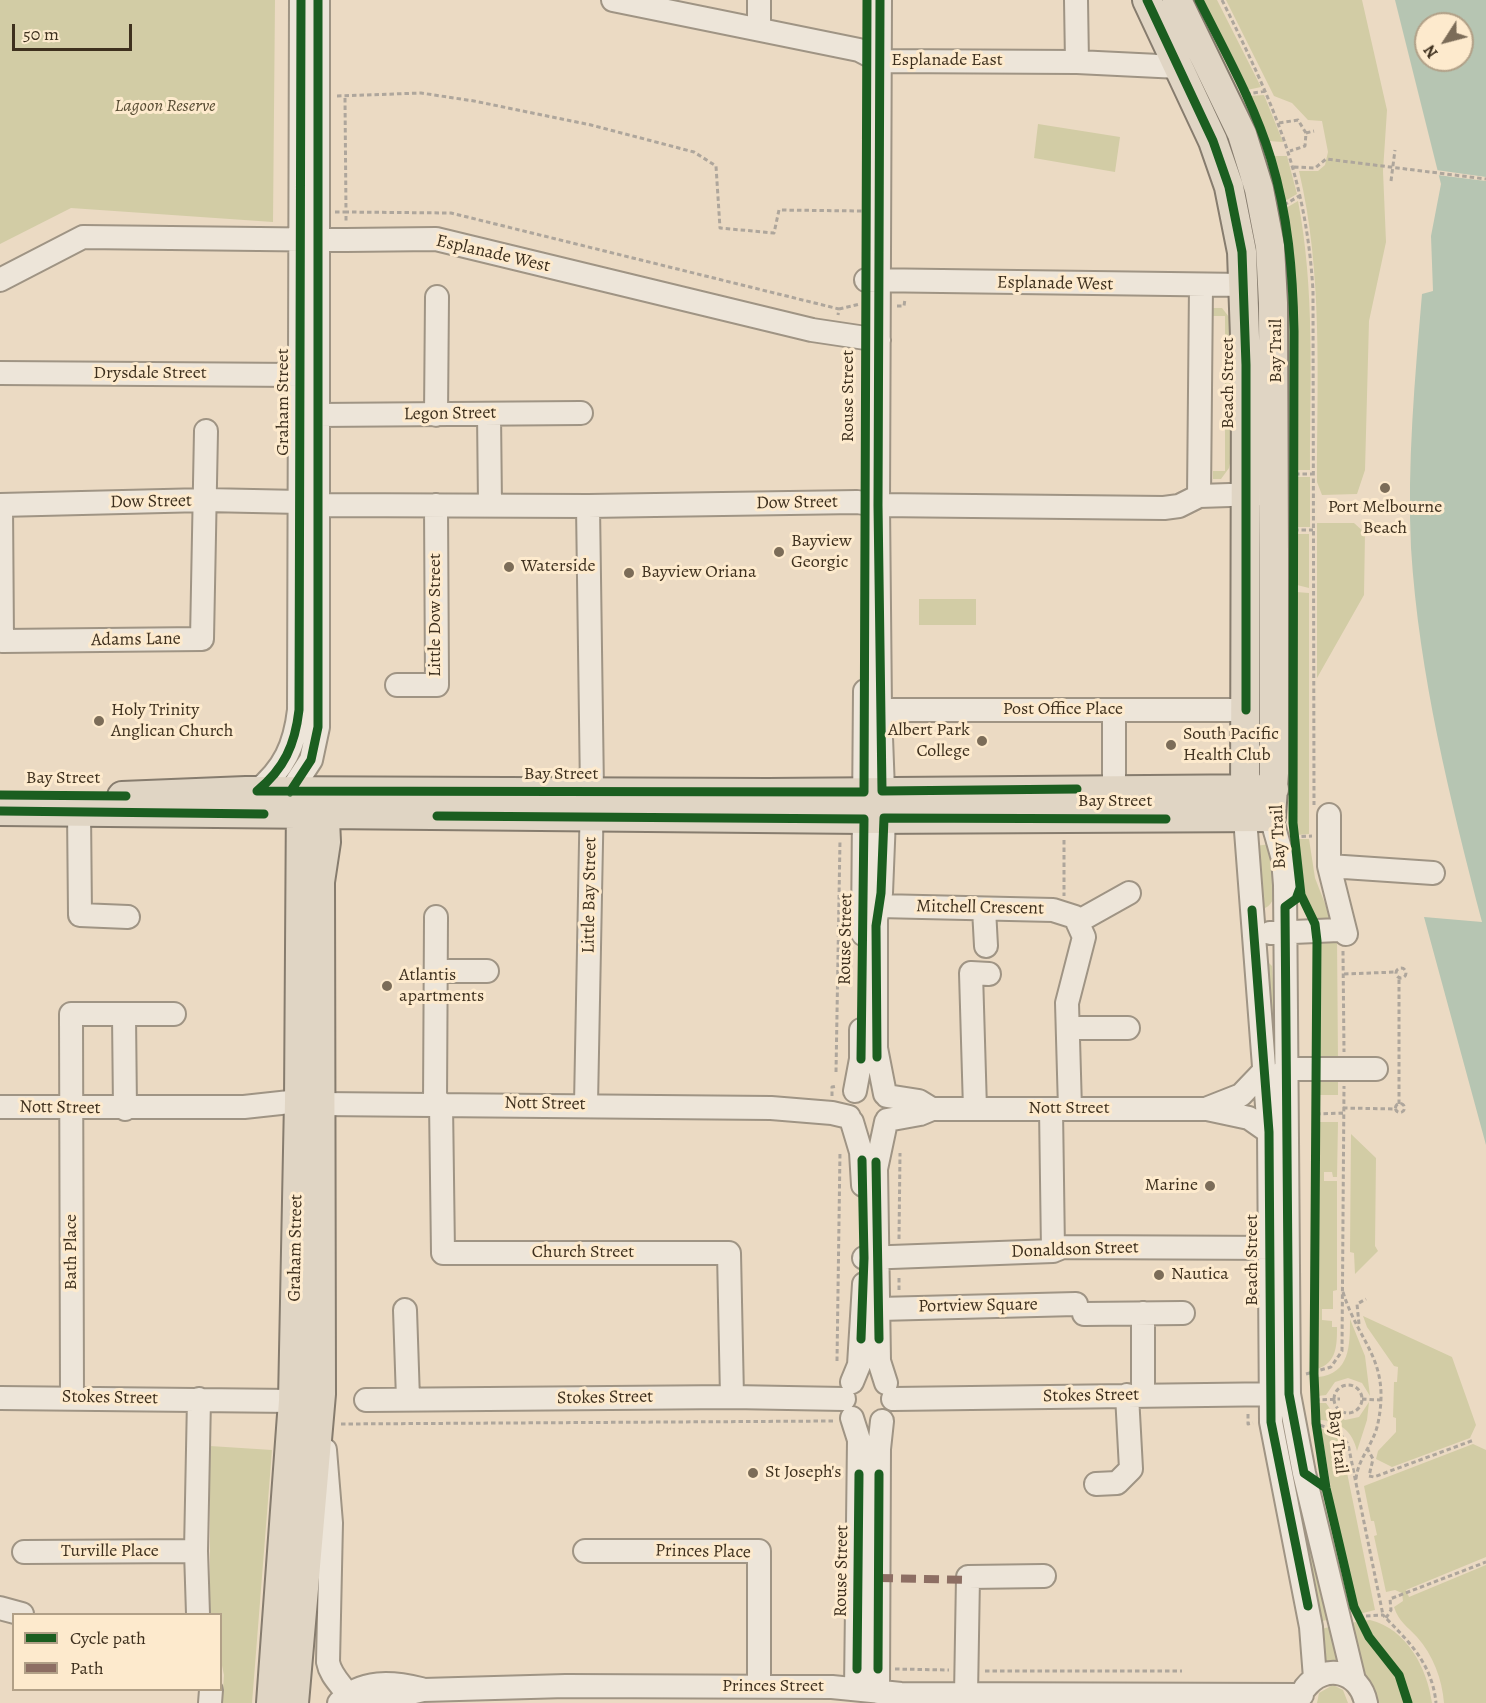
<!DOCTYPE html>
<html>
<head>
<meta charset="utf-8">
<style>
  body { margin:0 }
  #map { position:relative; width:1486px; height:1703px; overflow:hidden; background:#ebdac3; font-family:Alegreya,serif }
  canvas { display:block }
  .legend { position:absolute; left:12px; top:1613px; width:210px; height:78px; box-sizing:border-box; background:#fdeacd; border:2px solid #b1a087; margin:0; padding:8px 10px; list-style:none; font-size:18px; color:#3e301e }
  .legend li { display:flex; align-items:center; gap:12px; height:30px }
  .legend b { width:30px; border:2px solid #b1a087 }
  .north { position:absolute; left:1414px; top:12px; width:60px; height:60px; box-sizing:border-box; background:#fdeacd; border:2px solid #b1a087; border-radius:50%; rotate:234deg; font-size:16px; font-weight:700; line-height:24px; text-align:center; color:#3e301e }
  .north::after { content:''; display:block; margin:auto; width:21px; height:27px; background:#7b6c58; clip-path:polygon(50% 0,100% 100%,50% 72%,0 100%) }
  .scale { position:absolute; left:12px; top:24px; width:120px; height:27px; box-sizing:border-box; border:3px solid #3e301e; border-top:0; padding-left:8px; font-size:18px; line-height:21px; white-space:nowrap; color:#3e301e; -webkit-text-stroke:4px #fdeacd; paint-order:stroke }
</style>
</head>
<body>
<div id="map">
<canvas width="1486" height="1703"></canvas>
<ul class="legend">
<li><b style="height:8px;background:#1b5e20"></b>Cycle path</li>
<li><b style="height:8px;background:#8d6e63"></b>Path</li>
</ul>
<div class="north">N</div>
<div class="scale">50 m</div>
</div>
<script>
const c = document.querySelector('canvas').getContext('2d');
c.lineJoin = 'round';
function paint(path, color) { c.fillStyle = color; c.fill(path, 'evenodd'); }
function strokePath(path, color, width, dash) { c.strokeStyle = color; c.lineWidth = width; c.lineCap = dash ? 'butt' : 'round'; c.setLineDash(dash || []); c.stroke(path); }
function label(font, color, halo, rows, align = 'center') {
  c.font = font + ' Alegreya,serif'; c.lineWidth = 6; c.setLineDash([]); c.textBaseline = 'middle'; c.strokeStyle = halo; c.fillStyle = color; for (const [text, x, y, turn = 0] of rows) {
    c.save(); c.translate(x, y); c.rotate((+turn || 0) * Math.PI / 180); c.textAlign = isNaN(turn) ? turn : align; if (halo) c.strokeText(text, 0, 0); c.fillText(text, 0, 0); c.restore();
  }
}
const green = new Path2D(`
  M 0,0 L 275,0 L 273,222 L 71,208 L 0,244 Z
  M 1203,0 L 1217,0 L 1261,87 L 1247,90 Z
  M 1226,0 L 1362,0 L 1387,110 L 1383,171 L 1386,242 L 1369,321 L 1365,470 L 1357,494 L 1322,495 L 1317,482 C 1317,377 1323,273 1299,171 L 1318,171 L 1325,165 L 1328,152 L 1322,121 L 1308,120 L 1292,103 L 1274,96 Z
  M 1264,95 L 1283,142 L 1268,141 L 1250,96 Z
  M 1038,124 L 1120,137 L 1115,172 L 1034,158 Z
  M 1273,156 L 1287,156 L 1297,194 L 1285,201 Z
  M 1298,201 C 1315,289 1310,381 1310,470 L 1296,470 L 1296,297 L 1286,208 Z
  M 1213,308 L 1222,308 L 1229,317 L 1232,328 L 1231,458 L 1229,468 L 1221,479 L 1213,479 L 1213,471 L 1225,471 L 1225,316 L 1213,316 Z
  M 1296,477 L 1310,477 L 1310,527 L 1296,527 Z
  M 1317,523 L 1354,523 L 1365,533 L 1364,595 L 1317,678 Z
  M 1297,534 L 1309,534 L 1309,588 L 1297,585 Z
  M 1296,592 L 1309,593 L 1309,834 L 1297,835 Z
  M 919,599 L 976,599 L 976,625 L 919,625 Z
  M 1297,839 L 1309,839 L 1315,878 L 1331,919 L 1317,921 L 1304,897 Z
  M 1271,844 C 1272,860 1284,900 1265,908 L 1262,907 L 1255,846 Z
  M 1319,937 L 1337,938 L 1338,1063 L 1320,1063 Z
  M 1267,961 L 1272,966 L 1278,1070 L 1272,1078 Z
  M 1320,1074 L 1338,1074 L 1338,1095 L 1320,1095 Z
  M 1319,1122 L 1338,1122 L 1337,1177 L 1333,1177 L 1332,1172 L 1324,1172 L 1324,1181 L 1337,1181 L 1337,1290 L 1333,1291 L 1333,1309 L 1322,1309 L 1322,1320 L 1332,1321 L 1332,1327 L 1337,1327 C 1337,1345 1337,1363 1317,1369 Z
  M 1351,1134 L 1376,1158 L 1375,1246 L 1378,1251 L 1355,1274 L 1354,1253 L 1350,1252 Z
  M 1363,1316 L 1452,1357 L 1476,1425 L 1470,1438 L 1392,1467 L 1376,1459 L 1378,1451 L 1396,1432 L 1396,1418 L 1393,1417 L 1394,1382 L 1397,1382 L 1398,1367 L 1394,1366 L 1367,1327 Z
  M 1350,1319 L 1365,1356 L 1370,1396 L 1362,1383 L 1348,1378 L 1335,1382 L 1326,1395 L 1318,1396 L 1318,1377 C 1350,1374 1350,1345 1350,1319 Z
  M 1369,1402 L 1367,1420 L 1357,1451 C 1353,1432 1340,1421 1320,1420 L 1319,1403 L 1326,1403 L 1333,1413 L 1345,1420 L 1359,1417 Z
  M 1283,1426 L 1327,1620 L 1317,1622 Z
  M 1321,1428 L 1337,1437 L 1342,1448 L 1375,1610 L 1359,1614 L 1333,1501 Z
  M 1473,1444 L 1486,1450 L 1486,1557 L 1406,1590 L 1409,1597 L 1486,1565 L 1486,1703 L 1444,1703 C 1442,1679 1433,1655 1417,1637 C 1407,1626 1399,1622 1394,1607 L 1403,1601 L 1402,1593 L 1395,1590 L 1386,1592 L 1374,1536 L 1377,1535 L 1374,1521 L 1371,1521 L 1364,1486 Z
  M 210,1446 L 272,1450 L 252,1703 L 222,1703 L 224,1675 L 221,1661 L 220,1614 L 210,1614 Z
  M 1370,1620 C 1407,1629 1427,1668 1432,1703 L 1411,1703 L 1402,1673 L 1362,1621 Z
  M 1356,1622 L 1397,1677 L 1405,1703 L 1378,1703 L 1375,1691 L 1362,1668 L 1351,1623 Z
  M 1329,1627 L 1338,1660 L 1323,1663 L 1318,1630 Z
  M 1333,1685 L 1343,1690 L 1348,1703 L 1317,1703 L 1319,1693 Z`);
const water = new Path2D(`
  M 1395,0 L 1486,0 L 1486,1145 L 1424,917 L 1482,922 C 1450,799 1419,675 1411,548 C 1407,463 1415,378 1422,294 L 1433,291 L 1431,236 L 1441,184 ZM 1426,24 L 1462,24 L 1462,60 L 1426,60 Z`);
const pier = new Path2D(`
  M 1436,170 L 1486,177 L 1486,181 L 1437,175 Z`);
const path = new Path2D(`
  M 1222,0 C 1273,103 1306,174 1313,291 L 1314,805
  M 1246,94 L 1267,91
  M 337,96 L 421,93 L 474,101 L 591,125 L 694,152 L 716,166 L 720,228 L 774,233 L 779,210 L 862,211
  M 345,98 L 346,212 L 451,213 L 839,309 L 838,315
  M 1279,123 L 1298,120 L 1306,133 L 1305,146 L 1290,151
  M 1306,133 L 1314,131
  M 1294,167 L 1315,168 L 1326,159 L 1486,179
  M 1391,181 L 1395,150
  M 1284,205 L 1301,195
  M 335,212 L 346,212 L 346,222
  M 897,306 L 904,306 L 905,299
  M 839,309 L 860,304
  M 1295,474 L 1314,474
  M 1294,530 L 1313,530
  M 1294,837 L 1312,836
  M 1064,840 L 1064,896
  M 1343,951 L 1344,1052
  M1396 973a5 5 0 1 1 10 0a5 5 0 1 1-10 0Z
  M 1344,974 L 1396,972
  M 836,1072 L 840,840
  M 832,1096 L 832,1087 L 837,1086
  M1395.5 1108a4.5 4.5 0 1 1 9 0a4.5 4.5 0 1 1-9 0Z
  M 1399,1104 L 1399,977
  M 1343,1108 L 1396,1109
  M 1316,1114 L 1343,1113
  M 899,1239 L 900,1153
  M 899,1290 L 899,1276
  M 1343,1292 C 1359,1344 1391,1360 1378,1423 C 1374,1444 1358,1458 1356,1479
  M 1359,1324 L 1357,1304 L 1366,1299
  M 837,1361 L 840,1152
  M 1306,1374 L 1331,1367 L 1342,1351 L 1344,1086
  M1334 1399a14 14 0 1 1 28 0a14 14 0 1 1-28 0Z
  M 1362,1399 L 1380,1400
  M 1315,1400 L 1340,1399
  M 1248,1414 L 1248,1424 L 1253,1423
  M 1313,1423 L 1338,1431 L 1348,1444 L 1383,1615
  M 341,1424 L 834,1421
  M 1367,1448 L 1373,1459 L 1369,1476 L 1374,1477 L 1474,1440
  M 1366,1616 L 1383,1615 C 1409,1642 1432,1663 1436,1703
  M 1386,1618 L 1391,1610 L 1390,1599 L 1486,1562
  M 895,1669 L 949,1670
  M 985,1671 L 1182,1671`);
const minor = new Path2D(`
  M 613,0 L 859,50 L 880,61 L 1077,62 L 1179,67
  M 759,0 L 759,29
  M 880,0 L 878,505 L 880,710 L 884,818 L 881,893 L 876,919 L 876,1048 L 885,1094
  M 1076,0 L 1077,62
  M 0,280 L 83,237 L 346,240 L 436,239 L 812,330 L 879,340
  M 866,280 L 1245,285
  M 0,373 L 300,375
  M 489,414 L 490,505
  M 318,415 L 581,413
  M 436,415 L 437,297
  M 1199,496 L 1201,286
  M 0,505 L 205,500 L 301,502
  M 1,505 L 2,641 L 202,639 L 206,431
  M 317,505 L 588,506 L 857,502 L 878,505 L 1164,508 L 1179,506 L 1199,496 L 1261,494
  M 397,685 L 437,685 L 436,505
  M 880,710 L 1246,710
  M 1114,710 L 1114,805
  M 257,791 C 284,769 295,745 299,710 L 301,0
  M 290,792 L 311,760 L 318,727 L 318,0
  M 79,811 L 80,915 L 128,917
  M 1329,815 L 1329,866 L 1346,934
  M 1271,817 L 1283,859 L 1285,885 L 1289,1394 L 1304,1473 L 1354,1680
  M 1245,818 L 1269,1132 L 1271,1422 L 1311,1627 L 1315,1678
  M 1329,866 L 1433,873
  M 879,906 L 1053,910 L 1075,917 L 1084,937 L 1067,1003 L 1070,1109
  M 984,909 L 986,946
  M 1079,921 L 1129,893
  M 1270,933 L 1339,930
  M 863,934 L 865,691
  M 436,971 L 487,971
  M 124,1015 L 125,1109
  M 1068,1028 L 1128,1028
  M 1285,1069 L 1376,1069
  M 855,1091 L 861,1059 L 861,1030
  M 887,1096 L 919,1101 L 932,1109
  M 435,1103 L 436,917
  M 441,1103 L 443,1253 L 729,1253 L 732,1397
  M 320,1104 L 771,1108 L 832,1113 L 849,1117
  M 586,1104 L 592,791 L 588,506
  M 0,1107 L 244,1107 L 299,1101
  M 1208,1108 L 1241,1095 L 1263,1072
  M 975,1109 L 971,973 L 989,974
  M 1051,1109 L 1053,1251
  M 887,1120 L 920,1114 L 932,1109 L 1207,1109 L 1249,1118 L 1269,1132
  M 852,1122 L 861,1152 L 863,1185
  M 886,1122 L 876,1169 L 879,1361 L 886,1383
  M 864,1258 L 1053,1251 L 1063,1247 L 1282,1248
  M 879,1309 L 1076,1304
  M 405,1310 L 408,1399
  M 1143,1313 L 1143,1395
  M 1084,1314 L 1183,1313
  M 852,1382 L 859,1365 L 864,1284
  M 72,1397 L 71,1014 L 174,1014
  M 0,1398 L 293,1401
  M 893,1399 L 1284,1394
  M 366,1400 L 732,1397 L 844,1399
  M 852,1418 L 859,1440 L 856,1689
  M 325,1450 L 331,1523 L 328,1662 C 331,1679 346,1687 352,1703
  M 1096,1484 L 1117,1483 L 1131,1469 L 1127,1395
  M 585,1551 L 759,1551 L 759,1686
  M 24,1552 L 196,1551
  M 0,1608 L 22,1614
  M 198,1614 L 196,1551 L 199,1399
  M 1305,1688 C 1325,1662 1360,1671 1366,1703
  M 878,1692 L 879,1449 L 882,1421
  M 966,1695 L 968,1577 L 1044,1576
  M 210,1703 L 211,1690
  M 339,1703 C 361,1679 393,1682 421,1689
  M 368,1703 L 423,1690 L 566,1686 L 832,1687 L 901,1694 L 1302,1695`);
const major = new Path2D(`
  M 1147,0 L 1213,141 L 1229,187 L 1242,252 L 1246,365 L 1245,810
  M 122,796 L 246,791 L 768,793 L 1274,789
  M 0,811 L 864,819 L 1271,817 L 1274,773 L 1274,554 L 1273,303 L 1270,246 L 1259,189 L 1242,134 L 1177,0
  M 271,1703 L 293,1401 L 299,1101 L 301,797
  M 294,1703 L 321,1394 L 320,882 L 326,842 L 324,798`);
const quiet = new Path2D(`
  M 878,1578 L 968,1580`);
const cycleway = new Path2D(`
  M 880,0 L 878,505 L 882,791 L 1077,789
  M 1147,0 L 1213,141 L 1229,187 L 1242,252 L 1246,365 L 1246,710
  M 1199,0 C 1225,52 1254,103 1271,159 C 1288,215 1293,272 1294,331 L 1293,823 L 1301,895 L 1315,924 L 1317,941 L 1314,1374 L 1316,1423 L 1326,1488 L 1354,1607 L 1369,1637 L 1399,1675 L 1408,1703
  M 257,791 L 864,792 L 867,0
  M 257,791 C 284,769 295,745 299,710 L 301,0
  M 290,792 L 311,760 L 318,727 L 318,0
  M 0,795 L 126,796
  M 0,811 L 264,814
  M 437,816 L 864,819 L 861,1059
  M 1300,888 L 1296,899 L 1285,907 L 1289,1394 L 1304,1473 L 1326,1488
  M 1252,910 L 1269,1132 L 1271,1422 L 1308,1606
  M 877,1057 L 876,926 L 881,893 L 884,818 L 1166,819
  M 876,1162 L 879,1339
  M 861,1339 L 864,1258 L 862,1160
  M 857,1669 L 859,1474
  M 878,1669 L 879,1474`);
const markers = [
  [1385,488,6,"#7b6c58"],
  [779,552,6,"#7b6c58"],
  [509,567,6,"#7b6c58"],
  [629,573,6,"#7b6c58"],
  [99,721,6,"#7b6c58"],
  [982,741,6,"#7b6c58"],
  [1171,745,6,"#7b6c58"],
  [387,986,6,"#7b6c58"],
  [1210,1186,6,"#7b6c58"],
  [1159,1275,6,"#7b6c58"],
  [753,1473,6,"#7b6c58"]
];
const streetNames = [
  ["Esplanade East",947,61],
  ["Esplanade West",493,254,13],
  ["Esplanade West",1055,284,1],
  ["Bay Trail",1277,351,-90],
  ["Drysdale Street",150,374],
  ["Beach Street",1229,383,-90],
  ["Rouse Street",849,396,-90],
  ["Graham Street",284,402,-90],
  ["Legon Street",450,414,-1],
  ["Dow Street",151,502,-1],
  ["Dow Street",797,503,-1],
  ["Little Dow Street",436,615,-90],
  ["Adams Lane",136,640,-1],
  ["Post Office Place",1063,710],
  ["Bay Street",561,775],
  ["Bay Street",63,779],
  ["Bay Street",1115,802],
  ["Bay Trail",1279,837,-93],
  ["Little Bay Street",590,895,-89],
  ["Mitchell Crescent",980,908,1],
  ["Rouse Street",846,939,-89],
  ["Nott Street",545,1104,1],
  ["Nott Street",60,1108,1],
  ["Nott Street",1069,1109],
  ["Graham Street",296,1248,-89],
  ["Donaldson Street",1075,1250,-2],
  ["Bath Place",72,1252,-90],
  ["Church Street",583,1253],
  ["Beach Street",1253,1260,-90],
  ["Portview Square",978,1306,-1],
  ["Stokes Street",1091,1396,-1],
  ["Stokes Street",110,1398,1],
  ["Stokes Street",605,1398,-1],
  ["Bay Trail",1337,1442,83],
  ["Turville Place",110,1552],
  ["Princes Place",703,1552,1],
  ["Rouse Street",842,1571,-89],
  ["Princes Street",773,1687]
];
const parkNames = [
  ["Lagoon Reserve",165,107]
];
const poiNames = [
  ["Port Melbourne",1385,508,"center"],
  ["Beach",1385,529,"center"],
  ["Bayview",791,542],
  ["Georgic",791,563],
  ["Waterside",521,567],
  ["Bayview Oriana",641,573],
  ["Holy Trinity",111,711],
  ["Anglican Church",111,732],
  ["Albert Park",970,731,"right"],
  ["College",970,752,"right"],
  ["South Pacific",1183,735],
  ["Health Club",1183,756],
  ["Atlantis",399,976],
  ["apartments",399,997],
  ["Marine",1198,1186,"right"],
  ["Nautica",1171,1275],
  ["St Joseph's",765,1473]
];
paint(green, '#d2cca5');
paint(water, '#b6c5b2');
paint(pier, '#ebdac3');
strokePath(minor, '#9f9484', 26);
strokePath(major, '#867c6e', 32);
strokePath(path, '#aea69c', 3, [4.5, 3]);
strokePath(minor, '#ede5d9', 22);
strokePath(major, '#e0d5c4', 28);
strokePath(quiet, '#8d6e63', 8, [15, 8]);
strokePath(cycleway, '#1b5e20', 9);
for (const [x, y, r, color] of markers) { const dot = new Path2D(); dot.arc(x, y, r, 0, 2 * Math.PI); c.fillStyle = color; c.fill(dot); strokePath(dot, '#fdeacd', 2); }
label('18px', '#3e301e', '#fdeacd', streetNames);
label('italic 18px', '#584d34', '#fdeacd', parkNames);
label('18px', '#3e301e', '#fdeacd', poiNames, 'left');
</script>
</body>
</html>
